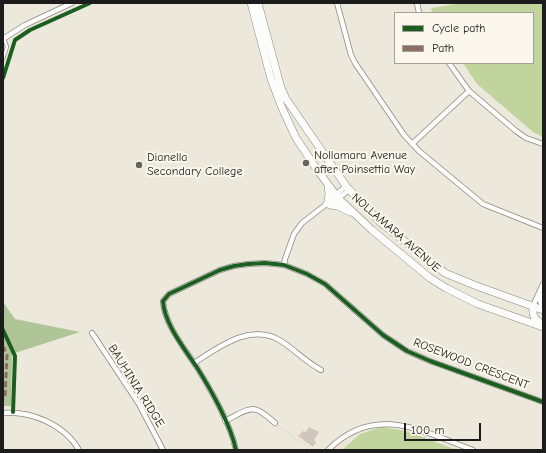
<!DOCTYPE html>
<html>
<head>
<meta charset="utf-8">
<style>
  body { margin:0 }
  #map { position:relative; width:546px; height:453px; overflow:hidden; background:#ece8db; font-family:"Comic Neue",sans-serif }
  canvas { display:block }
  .frame { position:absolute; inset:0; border:4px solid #1c1c1c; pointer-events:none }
  .legend { position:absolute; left:394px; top:12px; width:140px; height:52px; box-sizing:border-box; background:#fbf7ec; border:1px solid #a29f99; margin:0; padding:5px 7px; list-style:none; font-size:12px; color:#1c1c1c }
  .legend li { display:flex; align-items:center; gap:8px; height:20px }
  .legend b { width:20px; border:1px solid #a29f99 }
  .scale { position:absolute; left:404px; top:423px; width:77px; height:18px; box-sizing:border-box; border:2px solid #1c1c1c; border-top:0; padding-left:5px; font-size:12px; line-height:14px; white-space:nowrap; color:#1c1c1c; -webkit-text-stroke:3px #fbf7ec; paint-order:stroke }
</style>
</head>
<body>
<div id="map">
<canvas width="546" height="453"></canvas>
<div class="frame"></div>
<ul class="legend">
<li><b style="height:5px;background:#1b5e20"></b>Cycle path</li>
<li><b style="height:5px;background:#8d6e63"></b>Path</li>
</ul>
<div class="scale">100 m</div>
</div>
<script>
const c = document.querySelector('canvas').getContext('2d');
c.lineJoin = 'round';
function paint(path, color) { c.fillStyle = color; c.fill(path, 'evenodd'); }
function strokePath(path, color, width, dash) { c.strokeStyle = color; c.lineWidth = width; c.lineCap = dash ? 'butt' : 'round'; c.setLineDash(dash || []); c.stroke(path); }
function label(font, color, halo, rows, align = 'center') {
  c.font = font + ' "Comic Neue",sans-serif'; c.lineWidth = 4; c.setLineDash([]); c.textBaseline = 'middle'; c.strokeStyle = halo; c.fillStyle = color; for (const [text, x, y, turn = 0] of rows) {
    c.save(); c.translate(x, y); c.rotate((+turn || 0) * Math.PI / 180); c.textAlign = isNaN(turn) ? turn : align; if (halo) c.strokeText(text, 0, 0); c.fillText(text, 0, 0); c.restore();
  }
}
const green = new Path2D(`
  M 463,3 L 543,3 L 543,137 L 533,132 L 477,84 L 463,63 L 533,63 L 533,13 L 433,13 L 431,8 Z
  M 382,427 L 406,431 L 457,450 L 342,450 L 360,434 Z`);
const forest = new Path2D(`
  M 3,302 L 15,319 L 80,332 L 12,354 L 11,406 L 3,406 Z`);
const building = new Path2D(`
  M 309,427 L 319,432 L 314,440 L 316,442 L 313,447 L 298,436 L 303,431 L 306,432 Z`);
const path = new Path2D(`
  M 278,426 L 313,450
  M 415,450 L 424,440 L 425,436`);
const lane = new Path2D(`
  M 3,59 L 7,47 L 4,38`);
const street = new Path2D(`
  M 337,3 L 351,55 L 355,63 L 404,135 L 419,151 L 483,204 L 543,228
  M 417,3 L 419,13
  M 3,39 L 25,25 L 72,3
  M 449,63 L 469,91 L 516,131 L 526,138 L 543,144
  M 412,144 L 469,91
  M 330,205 L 349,190
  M 284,265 L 285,259 L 294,234 L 302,223 L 324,206 L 328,201 L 346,186
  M 540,294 L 540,301 L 543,308
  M 533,306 L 543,284
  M 92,333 L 139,404 L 163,450
  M 194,363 C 219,347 251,322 281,341 C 295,350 306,362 321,370
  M 3,413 C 31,411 64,424 79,450
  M 225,421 C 251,408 252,402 275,423
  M 236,450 C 231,425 210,388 196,366 C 184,348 164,323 163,301 L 169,294 L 220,270 L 234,266 L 248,264 L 265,263 L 284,265 L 307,274 L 325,284 L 383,335 L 407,351 L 430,361 L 543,402
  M 328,450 C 375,403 421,431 473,450`);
const primary = new Path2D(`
  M 251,3 L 271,79 L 282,108 L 296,138 L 318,171 L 339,199 L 372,230 L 430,278 L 446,288 L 478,304 L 543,327
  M 258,3 L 281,88 L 286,99 L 346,186 L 380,222 L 445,273 L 474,285 L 543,310
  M 328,185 L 329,194 L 328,201
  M 330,205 L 338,206 L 350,212
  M 533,306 C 532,316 534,318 541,324`);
const quiet = new Path2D(`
  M 3,346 L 7,355 L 5,397 L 3,399`);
const cycleway = new Path2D(`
  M 3,78 L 15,40 L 30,30 L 90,3
  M 3,330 L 15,356 L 13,412
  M 236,450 C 231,425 210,388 196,366 C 184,348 164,323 163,301 L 169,294 L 220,270 L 234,266 L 248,264 L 265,263 L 284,265 L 307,274 L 325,284 L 383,335 L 407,351 L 430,361 L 543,402`);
const markers = [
  [306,163,4,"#65635f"],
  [139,165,4,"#65635f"]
];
const poiNames = [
  ["Nollamara Avenue",314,156],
  ["after Poinsettia Way",314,170],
  ["Dianella",147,158],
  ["Secondary College",147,172]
];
const streetNames = [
  ["NOLLAMARA AVENUE",396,233,41],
  ["ROSEWOOD CRESCENT",471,364,21],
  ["BAUHINIA RIDGE",136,386,58]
];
paint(green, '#c2d49e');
paint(forest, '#b0c597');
paint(building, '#d2c5be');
strokePath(lane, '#8b8882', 4);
strokePath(street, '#8b8882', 6);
strokePath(primary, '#8b8882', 8);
strokePath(path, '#b9b8b6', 1, [1, 3]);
strokePath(lane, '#fcfcfa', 2.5);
strokePath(street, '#fcfcfa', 4.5);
strokePath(primary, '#fcfcfa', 7);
strokePath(quiet, '#8d6e63', 3, [6, 3]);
strokePath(cycleway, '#1b5e20', 4);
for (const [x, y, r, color] of markers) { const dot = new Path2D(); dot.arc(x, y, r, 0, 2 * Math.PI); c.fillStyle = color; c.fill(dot); strokePath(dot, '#fbf7ec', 1.5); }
label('12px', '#1c1c1c', '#fbf7ec', poiNames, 'left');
label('12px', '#1c1c1c', '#fbf7ec', streetNames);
</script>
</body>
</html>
